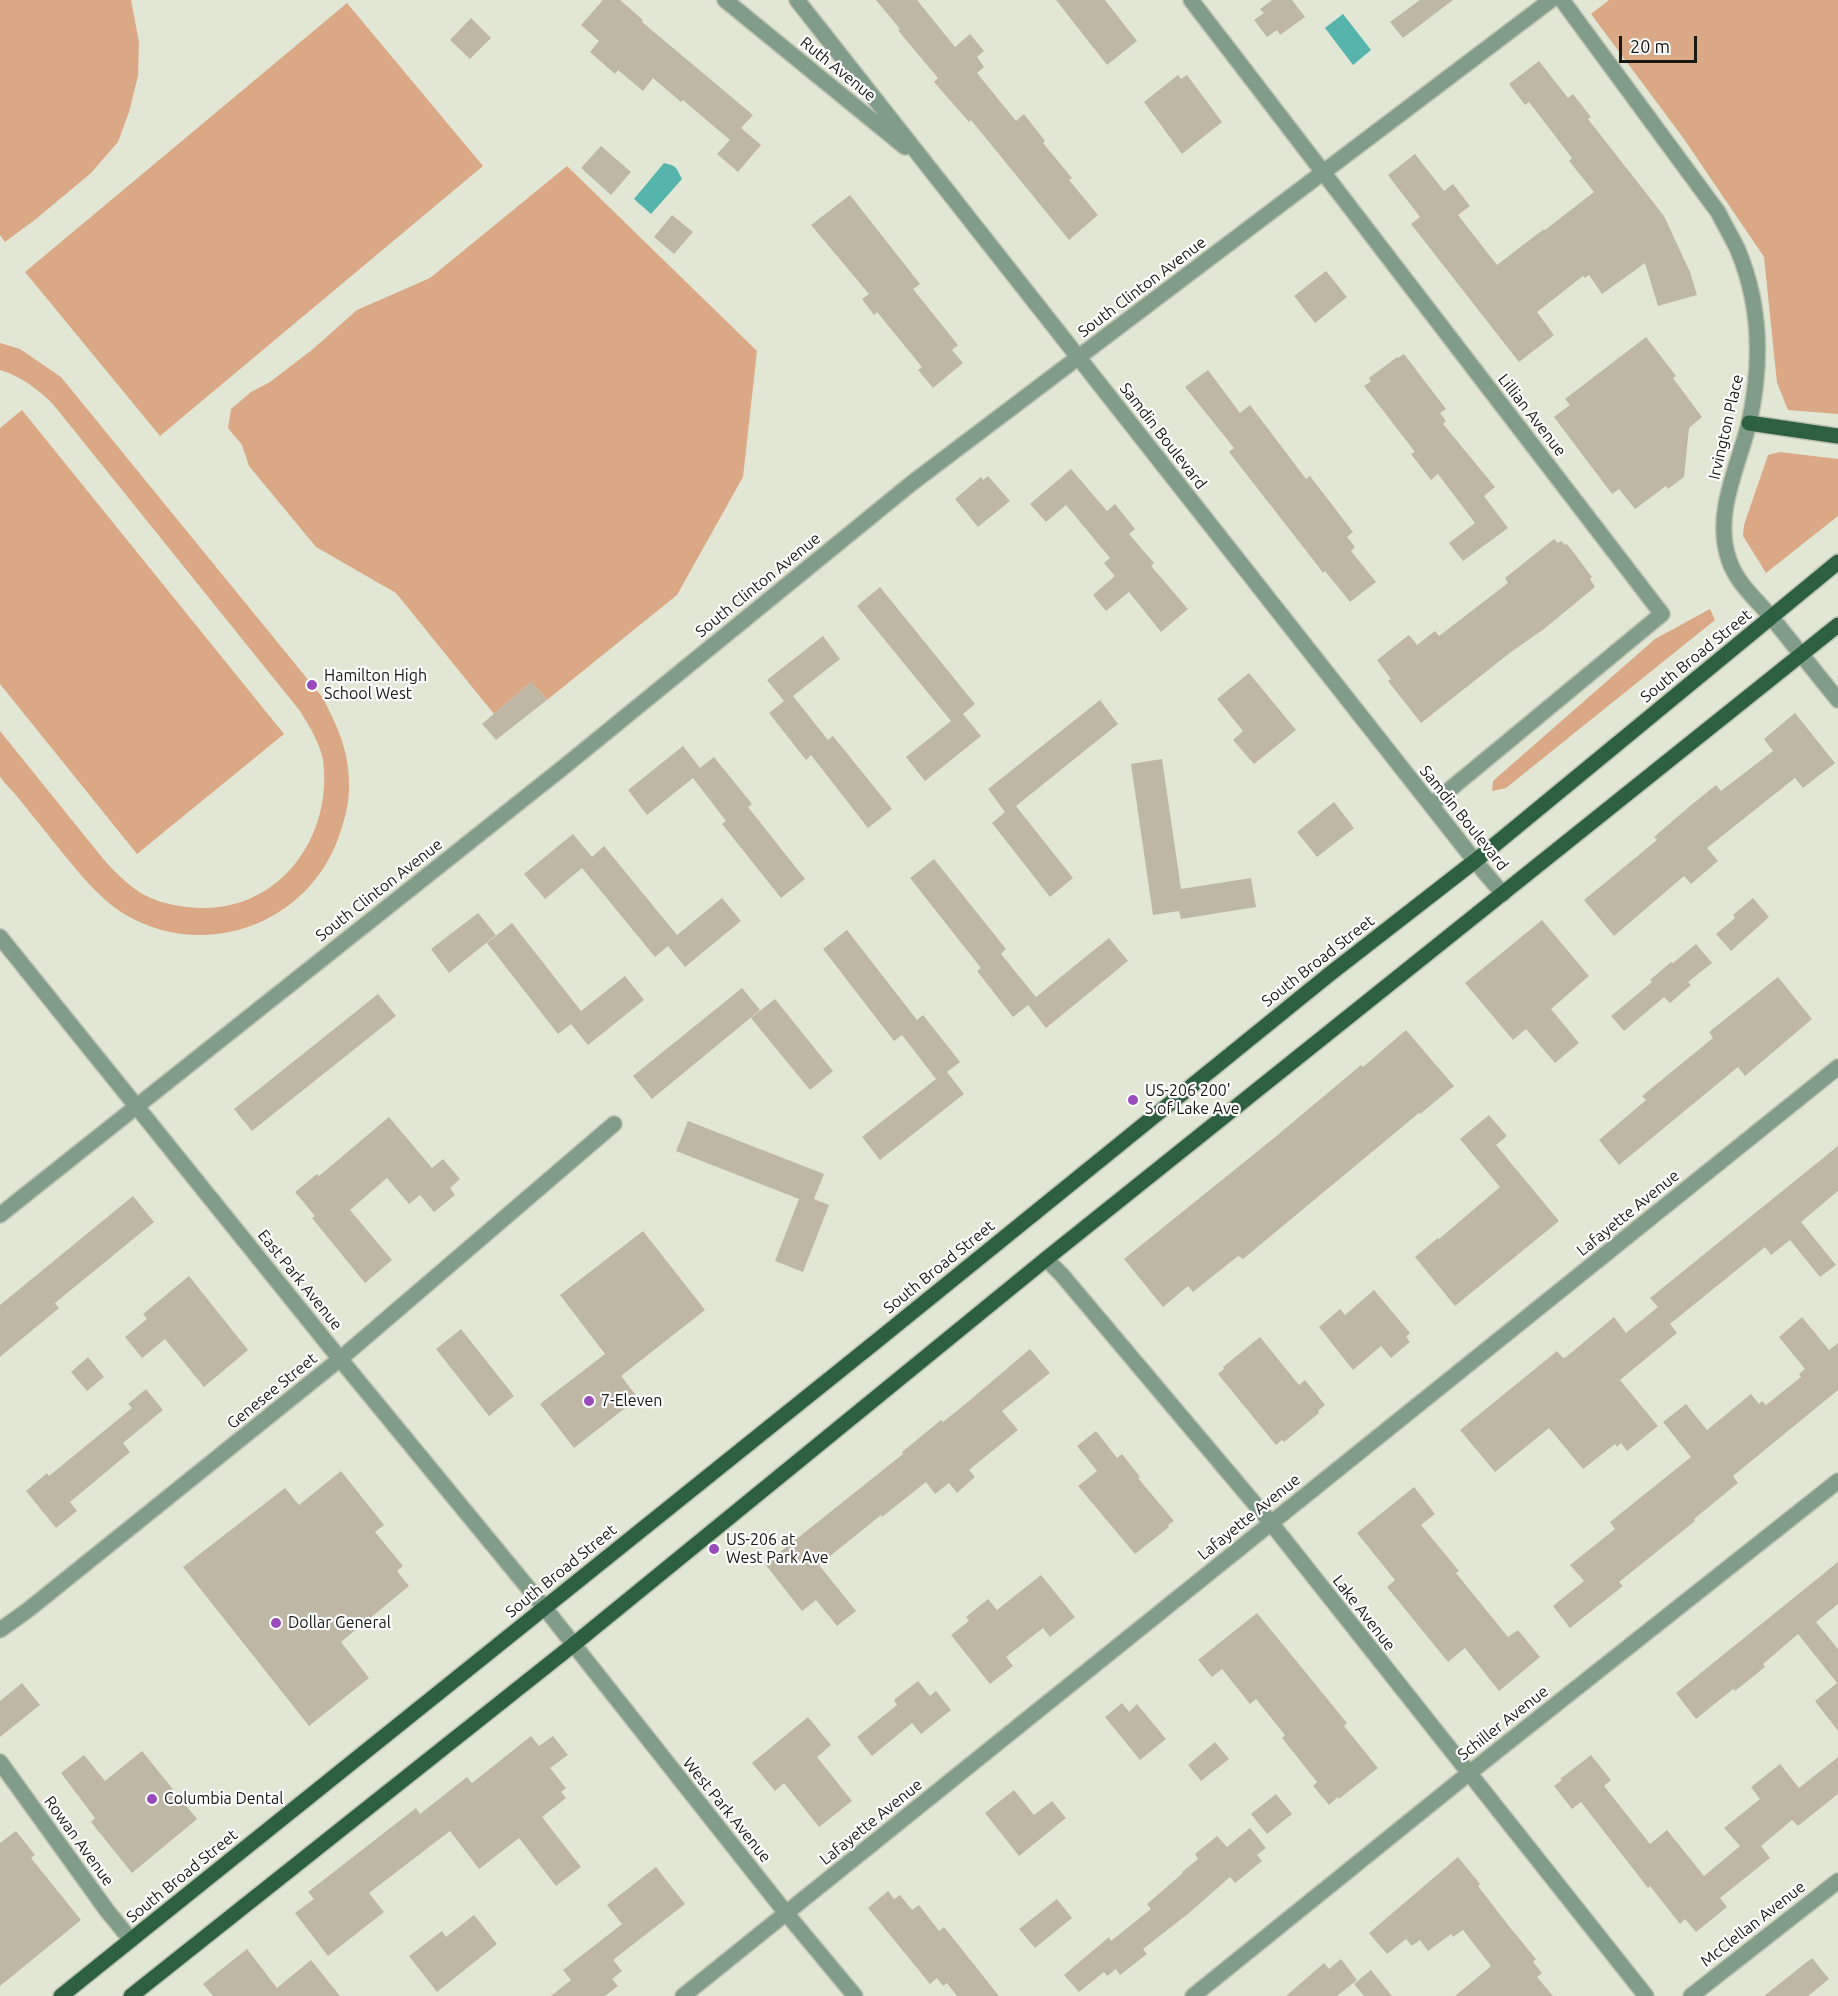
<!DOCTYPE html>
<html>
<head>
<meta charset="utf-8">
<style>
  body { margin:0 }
  #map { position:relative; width:1838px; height:1996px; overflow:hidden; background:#e1e7d4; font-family:Ubuntu,sans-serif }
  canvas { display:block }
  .scale { position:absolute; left:1619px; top:36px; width:78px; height:27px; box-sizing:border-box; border:3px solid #171912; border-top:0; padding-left:8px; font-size:18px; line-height:21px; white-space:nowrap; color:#171912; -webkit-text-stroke:4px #fff; paint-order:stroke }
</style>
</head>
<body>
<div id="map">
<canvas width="1838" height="1996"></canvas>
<div class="scale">20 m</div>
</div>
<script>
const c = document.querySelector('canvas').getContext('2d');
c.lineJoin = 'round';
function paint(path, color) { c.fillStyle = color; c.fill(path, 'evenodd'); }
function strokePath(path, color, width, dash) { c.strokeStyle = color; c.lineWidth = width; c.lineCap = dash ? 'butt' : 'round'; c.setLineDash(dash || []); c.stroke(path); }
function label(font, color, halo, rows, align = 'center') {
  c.font = font + ' Ubuntu,sans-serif'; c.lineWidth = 4.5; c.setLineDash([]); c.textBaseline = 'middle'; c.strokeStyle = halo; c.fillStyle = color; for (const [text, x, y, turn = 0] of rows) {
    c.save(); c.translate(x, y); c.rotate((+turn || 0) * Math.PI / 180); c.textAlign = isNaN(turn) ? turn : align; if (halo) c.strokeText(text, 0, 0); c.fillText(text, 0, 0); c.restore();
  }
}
const green = new Path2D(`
  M 0,0 L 131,0 L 139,42 L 138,76 L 129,112 L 118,142 L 91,173 L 36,219 L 5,242 L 0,235 Z
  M 1609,0 L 1838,0 L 1838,414 L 1788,410 L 1777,383 L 1764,257 L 1684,139 L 1591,14 Z
  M 347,3 L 483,166 L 160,436 L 25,272 Z
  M 567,166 L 757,351 L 743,477 L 677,595 L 547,700 L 531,682 L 494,714 L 396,593 L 316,547 L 249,466 L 242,445 L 228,428 L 231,409 L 251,392 L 270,382 L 313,349 L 357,310 L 430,278 Z
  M 0,343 L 20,349 L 61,377 L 323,698 C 337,726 348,748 349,780 C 350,798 346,816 340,833 C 311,924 203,964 121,912 C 94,894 73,865 52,840 C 40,824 27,809 15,794 C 11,789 3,782 0,776 C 0,769 0,740 0,731 L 105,861 C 115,872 126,883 139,892 C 157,903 179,907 200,908 C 280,910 333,837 323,760 C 320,743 309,726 300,711 L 52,403 C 37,389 21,376 0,370 Z
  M 22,410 L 284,734 L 137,854 L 0,684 L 0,428 Z
  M 1780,452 L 1838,459 L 1838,516 L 1766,573 L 1743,536 L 1744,525 L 1768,455 Z
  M 1710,609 L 1715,620 L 1506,788 L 1492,791 L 1493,781 L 1655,639 Z`);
const water = new Path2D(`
  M 1343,14 L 1371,50 L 1353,65 L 1325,28 Z
  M 664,163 C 678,167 675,166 682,179 L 651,214 L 634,199 Z`);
const building = new Path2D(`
  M 603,0 L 620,0 L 643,20 L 642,22 L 753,115 L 741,128 L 761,145 L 738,172 L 717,154 L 730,140 L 683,100 L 681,102 L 653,78 L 643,91 L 618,70 L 615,74 L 590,52 L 599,41 L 581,25 Z
  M 876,0 L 917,0 L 955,47 L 970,34 L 984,51 L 977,57 L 984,67 L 977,73 L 1016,121 L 1024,114 L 1045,141 L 1043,143 L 1072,178 L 1069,180 L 1098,215 L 1069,240 L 971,120 L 969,122 L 934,82 L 938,78 L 906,40 L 898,30 L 900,29 Z
  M 1056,0 L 1105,0 L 1137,41 L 1107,65 Z
  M 1272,0 L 1292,0 L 1305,17 L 1280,35 L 1277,30 L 1267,37 L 1254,20 L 1264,13 L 1260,9 Z
  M 1420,0 L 1453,0 L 1403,38 L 1390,22 Z
  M 471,18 L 491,38 L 470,59 L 450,40 Z
  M 1539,61 L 1568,98 L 1573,94 L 1591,117 L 1588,119 L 1664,216 L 1690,272 L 1697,295 L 1658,306 L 1645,263 L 1602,294 L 1589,275 L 1585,278 L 1583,276 L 1537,312 L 1554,335 L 1519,362 L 1411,224 L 1420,217 L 1388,175 L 1415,154 L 1444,191 L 1453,184 L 1470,206 L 1458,215 L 1497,265 L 1544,229 L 1545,230 L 1594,192 L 1569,161 L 1572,158 L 1529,102 L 1525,105 L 1509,84 Z
  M 1178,75 L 1181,79 L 1187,75 L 1222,122 L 1182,154 L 1144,102 Z
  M 601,146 L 631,172 L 611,195 L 581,168 Z
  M 850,195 L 920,284 L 913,289 L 958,345 L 952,350 L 963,363 L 933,388 L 918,370 L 922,367 L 877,312 L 874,315 L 862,299 L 869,294 L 811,225 Z
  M 672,215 L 693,232 L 674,254 L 654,237 Z
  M 1326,271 L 1347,297 L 1315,323 L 1294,296 Z
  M 1646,337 L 1676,376 L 1673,378 L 1702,417 L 1689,428 L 1684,477 L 1668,489 L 1666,486 L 1635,509 L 1619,489 L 1612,494 L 1554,417 L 1570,405 L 1565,399 Z
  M 1404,354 L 1446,409 L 1440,413 L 1446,421 L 1443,424 L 1495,487 L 1484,496 L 1508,528 L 1463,561 L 1449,543 L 1475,523 L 1438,474 L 1431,480 L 1411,454 L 1415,452 L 1364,386 L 1371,381 L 1369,378 L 1397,357 L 1398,358 Z
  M 1208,370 L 1240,413 L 1250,405 L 1306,479 L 1310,476 L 1353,532 L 1347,537 L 1355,547 L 1351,551 L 1376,582 L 1350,602 L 1325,571 L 1323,573 L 1318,566 L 1229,452 L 1234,448 L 1185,387 Z
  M 1071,469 L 1107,511 L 1115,504 L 1135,529 L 1129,534 L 1154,563 L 1151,566 L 1188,609 L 1161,632 L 1129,592 L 1106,611 L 1093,595 L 1115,576 L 1104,563 L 1110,558 L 1066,505 L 1046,522 L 1030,504 Z
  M 988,476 L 1010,501 L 978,527 L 955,499 L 981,477 L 983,480 Z
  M 1554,539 L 1558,543 L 1561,541 L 1565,545 L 1567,544 L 1592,577 L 1590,579 L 1595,587 L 1544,629 L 1511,652 L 1421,723 L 1388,681 L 1391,679 L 1377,660 L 1409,635 L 1417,645 L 1435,631 L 1439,636 L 1508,583 L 1505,578 Z
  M 880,587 L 975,704 L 963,714 L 981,736 L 925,781 L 906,757 L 951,721 L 857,606 Z
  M 823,636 L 840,659 L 793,696 L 828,740 L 833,736 L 892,809 L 868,828 L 811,755 L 806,760 L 769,713 L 784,701 L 767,680 Z
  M 1249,673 L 1296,730 L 1254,764 L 1233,740 L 1243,731 L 1217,699 Z
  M 531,682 L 547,700 L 496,740 L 482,724 Z
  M 1100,700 L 1118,724 L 1016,806 L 1073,878 L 1050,897 L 992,823 L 1005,812 L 988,789 Z
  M 1795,713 L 1835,763 L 1803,788 L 1795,778 L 1707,848 L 1718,861 L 1691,884 L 1684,876 L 1614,936 L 1584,900 L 1657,840 L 1654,837 L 1690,806 L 1716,785 L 1721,791 L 1773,751 L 1764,739 Z
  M 683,746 L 700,768 L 714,757 L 752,804 L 748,807 L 805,879 L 781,898 L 722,824 L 726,821 L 693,778 L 647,815 L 628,790 Z
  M 1162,759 L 1181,889 L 1251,878 L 1256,907 L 1181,919 L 1179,911 L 1153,915 L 1131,764 Z
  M 1334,802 L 1354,828 L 1317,857 L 1297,832 Z
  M 573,834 L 592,857 L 604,846 L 677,935 L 722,898 L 741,921 L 685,967 L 668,946 L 655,957 L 582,868 L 545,899 L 524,874 Z
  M 934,859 L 1006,949 L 1001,954 L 1036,997 L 1109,938 L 1128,961 L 1046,1028 L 1028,1005 L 1013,1017 L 977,971 L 981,968 L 910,878 Z
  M 1753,898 L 1769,917 L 1731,951 L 1716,934 L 1735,918 L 1733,915 Z
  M 478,913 L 496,935 L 449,973 L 431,949 Z
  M 1542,920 L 1589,976 L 1551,1009 L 1579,1043 L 1555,1063 L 1526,1029 L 1513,1040 L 1465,983 Z
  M 512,923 L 581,1011 L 625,976 L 644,1000 L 588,1045 L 571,1024 L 558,1034 L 487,943 Z
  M 847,930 L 917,1020 L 923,1015 L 960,1062 L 947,1072 L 964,1094 L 880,1160 L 862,1137 L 936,1079 L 902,1035 L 894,1041 L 823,949 Z
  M 1696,944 L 1712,963 L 1688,982 L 1691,985 L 1670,1003 L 1664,997 L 1624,1031 L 1611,1016 L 1652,982 L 1650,980 L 1671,962 L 1673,963 Z
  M 1778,977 L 1812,1019 L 1745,1076 L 1738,1067 L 1619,1165 L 1599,1140 L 1646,1100 L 1642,1096 L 1713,1038 L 1709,1032 Z
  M 742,988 L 760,1010 L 652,1099 L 633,1076 Z
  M 378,994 L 396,1016 L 252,1131 L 234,1109 Z
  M 775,999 L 833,1071 L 810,1090 L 751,1018 Z
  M 1406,1030 L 1454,1086 L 1420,1114 L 1419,1113 L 1243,1259 L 1238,1256 L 1193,1292 L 1188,1286 L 1163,1307 L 1124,1259 L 1274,1138 L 1361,1065 L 1363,1067 Z
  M 1489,1115 L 1507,1136 L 1496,1145 L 1559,1221 L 1455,1306 L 1415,1257 L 1438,1238 L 1439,1239 L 1500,1187 L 1460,1139 Z
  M 389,1117 L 432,1168 L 443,1159 L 460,1179 L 450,1188 L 455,1195 L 434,1212 L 420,1195 L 409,1204 L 387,1178 L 350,1210 L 392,1260 L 365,1283 L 312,1218 L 315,1216 L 295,1192 L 317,1174 L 319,1176 Z
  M 688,1121 L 824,1174 L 814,1199 L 829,1205 L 803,1272 L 775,1261 L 799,1199 L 676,1151 Z
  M 1838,1146 L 1838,1191 L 1801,1222 L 1836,1265 L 1820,1277 L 1790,1240 L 1771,1255 L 1765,1247 L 1670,1324 L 1677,1333 L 1620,1380 L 1658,1426 L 1627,1451 L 1621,1443 L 1617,1447 L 1615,1444 L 1583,1469 L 1549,1428 L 1495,1472 L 1460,1430 L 1557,1351 L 1563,1358 L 1566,1357 L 1614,1317 L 1626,1333 L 1658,1307 L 1650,1298 Z
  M 133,1196 L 154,1222 L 55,1303 L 59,1308 L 0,1357 L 0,1305 Z
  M 643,1231 L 705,1310 L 621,1376 L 638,1398 L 574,1448 L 540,1404 L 605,1354 L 560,1295 Z
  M 189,1276 L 248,1350 L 204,1387 L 165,1339 L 142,1358 L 125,1337 L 147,1319 L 143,1314 Z
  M 1374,1290 L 1410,1333 L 1406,1337 L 1410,1342 L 1391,1358 L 1381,1346 L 1353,1370 L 1319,1327 L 1340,1309 L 1345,1315 Z
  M 1802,1317 L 1829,1350 L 1838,1343 L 1838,1390 L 1733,1476 L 1738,1483 L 1694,1519 L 1695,1521 L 1619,1582 L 1623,1586 L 1570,1628 L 1553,1606 L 1584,1581 L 1570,1565 L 1615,1529 L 1610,1522 L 1691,1457 L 1663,1422 L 1686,1404 L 1707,1430 L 1751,1394 L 1759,1404 L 1762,1401 L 1766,1405 L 1801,1377 L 1799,1374 L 1805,1369 L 1779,1337 Z
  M 461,1329 L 514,1396 L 489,1416 L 436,1349 Z
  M 1260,1337 L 1299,1385 L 1305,1380 L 1325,1405 L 1318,1411 L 1319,1413 L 1284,1442 L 1282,1440 L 1276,1445 L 1218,1374 L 1224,1369 L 1223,1367 Z
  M 1030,1349 L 1050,1373 L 1002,1411 L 1018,1430 L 969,1470 L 975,1477 L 957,1493 L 949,1483 L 935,1494 L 926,1482 L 882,1517 L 881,1515 L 819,1565 L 856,1611 L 837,1626 L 816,1600 L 802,1611 L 765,1564 L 903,1454 L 902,1452 L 941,1420 L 943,1422 L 969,1401 Z
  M 88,1357 L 104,1377 L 87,1391 L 71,1372 Z
  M 146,1389 L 163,1410 L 123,1443 L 130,1452 L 70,1502 L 77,1511 L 56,1528 L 26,1491 L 47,1473 L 49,1476 L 132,1408 L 128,1404 Z
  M 1096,1431 L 1117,1458 L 1122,1454 L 1140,1477 L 1138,1478 L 1174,1521 L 1168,1525 L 1169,1527 L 1135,1554 L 1078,1486 L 1097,1471 L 1077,1446 Z
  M 341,1471 L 384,1525 L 375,1532 L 403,1566 L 397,1571 L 409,1586 L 341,1642 L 369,1678 L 309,1726 L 183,1567 L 285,1488 L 299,1505 Z
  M 1414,1487 L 1435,1514 L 1421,1525 L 1459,1571 L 1456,1573 L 1508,1637 L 1518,1630 L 1540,1657 L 1499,1691 L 1465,1648 L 1448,1662 L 1387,1587 L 1395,1580 L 1357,1533 Z
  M 1838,1562 L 1838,1604 L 1816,1622 L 1838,1649 L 1838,1731 L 1815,1701 L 1837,1683 L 1798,1634 L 1763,1664 L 1765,1667 L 1735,1691 L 1733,1689 L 1696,1719 L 1676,1693 Z
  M 1041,1575 L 1075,1617 L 1050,1637 L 1043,1628 L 1006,1657 L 1013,1666 L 990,1684 L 951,1635 L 969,1621 L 966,1617 L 988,1599 L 997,1610 Z
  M 1257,1613 L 1347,1723 L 1344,1726 L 1378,1768 L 1339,1799 L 1338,1797 L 1329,1805 L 1313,1786 L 1317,1782 L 1282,1738 L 1285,1735 L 1256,1699 L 1250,1704 L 1222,1669 L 1212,1677 L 1198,1660 Z
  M 918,1681 L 930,1696 L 936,1691 L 951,1710 L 921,1734 L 912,1723 L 872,1756 L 857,1737 L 897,1705 L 894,1700 Z
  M 22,1683 L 40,1705 L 0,1737 L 0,1701 Z
  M 1122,1703 L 1129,1712 L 1137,1704 L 1166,1739 L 1140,1760 L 1105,1717 Z
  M 808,1717 L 831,1745 L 817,1757 L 852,1801 L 819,1827 L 784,1783 L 775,1791 L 752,1763 Z
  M 531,1736 L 539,1746 L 553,1736 L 568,1755 L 550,1768 L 566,1788 L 561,1792 L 566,1798 L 542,1817 L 581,1867 L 556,1886 L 519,1838 L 479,1869 L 450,1831 L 369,1893 L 384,1912 L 328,1956 L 295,1913 L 314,1899 L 308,1892 L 416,1808 L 420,1814 L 467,1777 L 472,1783 Z
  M 1215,1742 L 1229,1759 L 1201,1781 L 1188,1765 Z
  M 142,1751 L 197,1819 L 132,1873 L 91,1822 L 95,1818 L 61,1773 L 84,1755 L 105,1781 Z
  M 1591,1755 L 1611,1780 L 1604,1786 L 1650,1844 L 1667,1830 L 1704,1876 L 1740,1846 L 1724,1828 L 1760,1799 L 1751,1787 L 1780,1764 L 1799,1788 L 1838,1757 L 1838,1794 L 1798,1826 L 1792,1820 L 1761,1846 L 1770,1858 L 1720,1898 L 1727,1907 L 1696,1932 L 1685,1919 L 1680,1924 L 1650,1886 L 1648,1888 L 1581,1802 L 1572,1809 L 1554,1786 L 1562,1780 L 1560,1779 Z
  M 1014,1790 L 1034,1815 L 1052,1801 L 1066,1818 L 1019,1856 L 985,1813 Z
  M 1276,1794 L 1292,1814 L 1267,1834 L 1251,1814 Z
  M 1250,1828 L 1266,1848 L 1257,1855 L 1262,1861 L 1235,1883 L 1230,1877 L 1189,1913 L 1143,1949 L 1147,1954 L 1120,1975 L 1116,1969 L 1107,1976 L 1104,1972 L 1079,1992 L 1064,1975 L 1109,1937 L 1111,1941 L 1151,1909 L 1147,1904 L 1183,1873 L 1182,1872 L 1198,1859 L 1195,1854 L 1217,1836 L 1227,1847 Z
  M 16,1831 L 35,1855 L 31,1858 L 81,1920 L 0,1986 L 0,1843 Z
  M 1458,1857 L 1480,1884 L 1478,1886 L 1508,1925 L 1536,1959 L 1533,1962 L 1542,1973 L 1537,1977 L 1553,1996 L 1455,1996 L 1491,1966 L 1463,1930 L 1453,1937 L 1451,1934 L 1428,1951 L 1420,1940 L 1412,1946 L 1406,1939 L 1387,1954 L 1369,1933 Z
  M 656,1867 L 685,1904 L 613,1960 L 622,1971 L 612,1979 L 618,1986 L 605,1996 L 551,1996 L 571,1980 L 563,1970 L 622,1924 L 607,1905 Z
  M 888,1891 L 894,1899 L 900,1895 L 912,1910 L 919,1905 L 939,1931 L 944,1927 L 999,1996 L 957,1996 L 947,1983 L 943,1986 L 937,1978 L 930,1984 L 868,1908 Z
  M 1057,1899 L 1072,1918 L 1035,1948 L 1019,1929 Z
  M 474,1915 L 497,1944 L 437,1992 L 409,1956 L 442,1931 L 446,1937 Z
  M 247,1949 L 277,1988 L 311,1960 L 340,1996 L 213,1996 L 203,1984 Z
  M 1812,1958 L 1829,1979 L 1808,1996 L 1764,1996 Z
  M 1341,1959 L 1357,1980 L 1337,1996 L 1286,1996 L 1324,1963 L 1329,1969 Z
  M 1371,1970 L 1392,1996 L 1364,1996 L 1354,1984 Z`);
const minor = new Path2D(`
  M 725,0 L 905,147
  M 797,0 L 1475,861 L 1503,894
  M 1191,0 L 1662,614 L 1431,805
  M 1562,0 L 1718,212 C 1724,224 1731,236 1737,248 C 1761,304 1762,365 1749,423 C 1738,468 1713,514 1729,560 C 1737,584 1757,600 1772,618 C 1794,645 1816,673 1838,700
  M 0,1215 L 565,766 L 912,483 L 1551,0
  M 1046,1259 L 1062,1275 L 1271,1523 L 1646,1996
  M 0,1630 L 28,1610 L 340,1359 L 614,1124
  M 0,1762 L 108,1912 L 131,1940
  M 683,1996 L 1838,1067
  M 1193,1996 L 1468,1774 L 1838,1481
  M 1691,1996 L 1838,1881`);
const tertiary = new Path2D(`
  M 0,937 L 340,1359 L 544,1607 L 786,1913 L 855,1996`);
const primary = new Path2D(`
  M 1749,423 L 1838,436
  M 61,1996 L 873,1344 L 1331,973 L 1475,861 L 1838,562
  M 131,1996 L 573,1645 L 1046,1259 L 1838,625`);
const markers = [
  [312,685,6,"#994bbc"],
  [1133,1100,6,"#994bbc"],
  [589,1401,6,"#994bbc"],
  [714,1549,6,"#994bbc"],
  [276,1623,6,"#994bbc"],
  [152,1799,6,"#994bbc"]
];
const streetNames = [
  ["Ruth Avenue",838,69,39],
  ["South Clinton Avenue",1142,287,-37],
  ["Lillian Avenue",1532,415,52],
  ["Irvington Place",1726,427,-77],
  ["Samdin Boulevard",1163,436,52],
  ["South Clinton Avenue",758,585,-39],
  ["South Broad Street",1696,656,-39],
  ["Samdin Boulevard",1464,818,51],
  ["South Clinton Avenue",379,890,-38],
  ["South Broad Street",1318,961,-38],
  ["Lafayette Avenue",1628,1213,-39],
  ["South Broad Street",939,1267,-39],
  ["East Park Avenue",300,1280,51],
  ["Genesee Street",272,1391,-39],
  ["Lafayette Avenue",1249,1517,-39],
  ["South Broad Street",561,1571,-39],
  ["Lake Avenue",1364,1613,52],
  ["Schiller Avenue",1503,1723,-38],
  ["West Park Avenue",727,1810,51],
  ["Lafayette Avenue",871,1822,-39],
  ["Rowan Avenue",79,1841,54],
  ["South Broad Street",182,1876,-39],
  ["McClellan Avenue",1753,1924,-38]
];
const poiNames = [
  ["Hamilton High",324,676],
  ["School West",324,694],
  ["US-206 200'",1145,1091],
  ["S of Lake Ave",1145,1109],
  ["7-Eleven",601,1401],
  ["US-206 at",726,1540],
  ["West Park Ave",726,1558],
  ["Dollar General",288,1623],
  ["Columbia Dental",164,1799]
];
paint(green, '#dba886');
paint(water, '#55b4ac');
paint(building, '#bfb7a6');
strokePath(minor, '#bdc2b1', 18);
strokePath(tertiary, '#bdc2b1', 18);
strokePath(primary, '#bdc2b1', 18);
strokePath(minor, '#819c89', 15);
strokePath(tertiary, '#819c89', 15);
strokePath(primary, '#2c6040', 15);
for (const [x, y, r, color] of markers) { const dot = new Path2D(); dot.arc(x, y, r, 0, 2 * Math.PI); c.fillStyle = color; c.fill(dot); strokePath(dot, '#fff', 2); }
label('16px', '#171912', '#fff', streetNames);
label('16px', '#171912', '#fff', poiNames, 'left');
</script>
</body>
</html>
